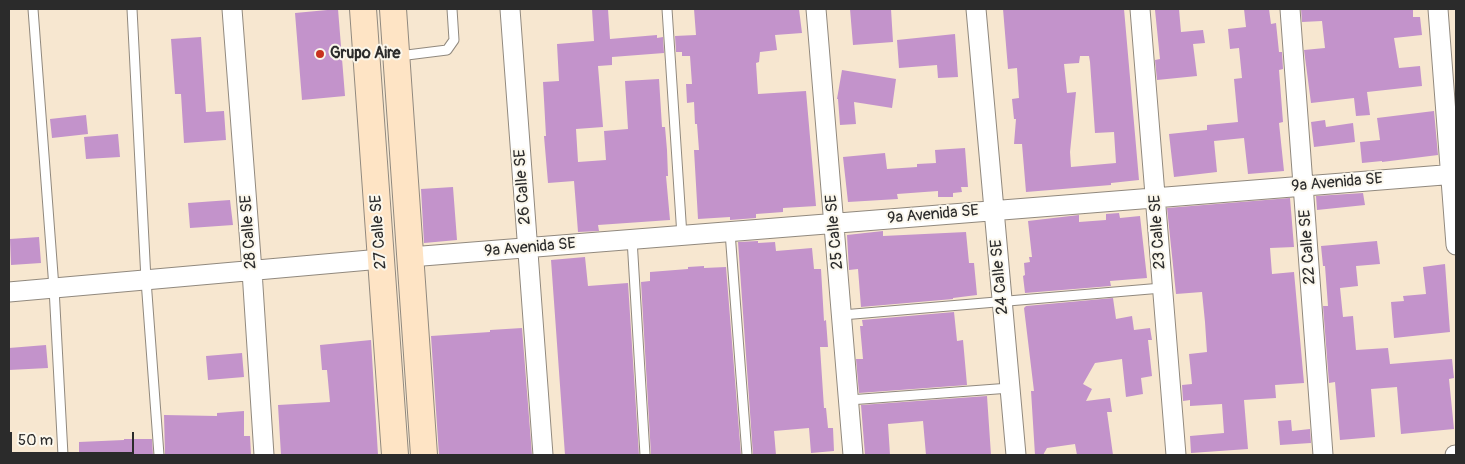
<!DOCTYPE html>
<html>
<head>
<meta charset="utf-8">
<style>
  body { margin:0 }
  #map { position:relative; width:1465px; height:464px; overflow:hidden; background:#f7e7d0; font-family:Pangolin,sans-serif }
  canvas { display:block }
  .frame { position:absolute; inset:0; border:10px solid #2b2b2b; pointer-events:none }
  .scale { position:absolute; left:10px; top:432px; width:124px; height:22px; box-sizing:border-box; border:2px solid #2b2b2b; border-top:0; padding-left:6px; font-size:15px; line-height:18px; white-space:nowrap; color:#2b2b2b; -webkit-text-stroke:4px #fbf7ec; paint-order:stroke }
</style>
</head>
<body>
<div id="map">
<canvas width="1465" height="464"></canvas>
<div class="frame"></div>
<div class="scale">50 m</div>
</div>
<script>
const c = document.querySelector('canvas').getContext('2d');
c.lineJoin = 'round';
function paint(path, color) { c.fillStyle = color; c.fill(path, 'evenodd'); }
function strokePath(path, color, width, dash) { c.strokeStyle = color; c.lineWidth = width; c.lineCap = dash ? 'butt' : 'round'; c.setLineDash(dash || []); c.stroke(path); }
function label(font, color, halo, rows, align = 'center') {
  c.font = font + ' Pangolin,sans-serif'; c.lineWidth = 4; c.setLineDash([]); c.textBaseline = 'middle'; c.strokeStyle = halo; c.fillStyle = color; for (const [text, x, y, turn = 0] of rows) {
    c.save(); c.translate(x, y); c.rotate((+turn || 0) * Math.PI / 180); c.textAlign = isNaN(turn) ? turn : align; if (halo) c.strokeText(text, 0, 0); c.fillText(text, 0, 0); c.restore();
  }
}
const building = new Path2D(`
  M 338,9 L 345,96 L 302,100 L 295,13 Z
  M 592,9 L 608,9 L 610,39 L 657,35 L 657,38 L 663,37 L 664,53 L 612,57 L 612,65 L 598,66 L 603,127 L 576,129 L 578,162 L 606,160 L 604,131 L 628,129 L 625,81 L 659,79 L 662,127 L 665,127 L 667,150 L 668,176 L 666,176 L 670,220 L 598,225 L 599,231 L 578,232 L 574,181 L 548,183 L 544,136 L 546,136 L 543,82 L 559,81 L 557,44 L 594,41 Z
  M 694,9 L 799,9 L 802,33 L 775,35 L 777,50 L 760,52 L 759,62 L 756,63 L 758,94 L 806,91 L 816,206 L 783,208 L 783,212 L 756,214 L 756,218 L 730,220 L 730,217 L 698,219 L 694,150 L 699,150 L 697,124 L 695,124 L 694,102 L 687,103 L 686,84 L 692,84 L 690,56 L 682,56 L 682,52 L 676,52 L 675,36 L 696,35 Z
  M 850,9 L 891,9 L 893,42 L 853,45 Z
  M 1003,9 L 1124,9 L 1139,180 L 1111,183 L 1111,185 L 1026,192 L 1022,144 L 1014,144 L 1016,119 L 1014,119 L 1012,99 L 1019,98 L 1017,68 L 1008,69 ZM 1080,56 L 1089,56 L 1090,62 L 1095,133 L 1114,132 L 1116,163 L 1071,167 L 1070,152 L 1076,92 L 1067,93 L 1064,64 L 1079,63 Z
  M 1166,9 L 1179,9 L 1181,32 L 1203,30 L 1205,43 L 1193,44 L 1197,76 L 1157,80 L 1155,60 L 1160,59 L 1155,10 Z
  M 1244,9 L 1269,9 L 1271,24 L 1276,23 L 1279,52 L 1282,52 L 1283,69 L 1279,70 L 1283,122 L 1279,123 L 1284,171 L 1248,174 L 1244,138 L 1214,141 L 1217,172 L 1174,177 L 1169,134 L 1207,130 L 1207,125 L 1238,122 L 1234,79 L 1242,78 L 1239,48 L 1230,49 L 1228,29 L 1246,27 Z
  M 1301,9 L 1413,9 L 1413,17 L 1420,17 L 1422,35 L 1394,38 L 1399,68 L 1420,66 L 1422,86 L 1367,92 L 1370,115 L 1356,116 L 1354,98 L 1311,103 L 1304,50 L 1325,48 L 1322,21 L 1302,22 Z
  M 955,34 L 958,77 L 938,78 L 937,65 L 899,68 L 897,40 Z
  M 201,37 L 206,112 L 224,111 L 226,140 L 184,143 L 181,94 L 175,94 L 171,39 Z
  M 842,70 L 896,79 L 892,108 L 854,102 L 856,124 L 840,125 L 838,99 L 837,99 Z
  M 1434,111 L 1438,155 L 1382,162 L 1382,161 L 1362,163 L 1360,142 L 1380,140 L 1377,118 Z
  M 86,115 L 88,134 L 52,138 L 50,119 Z
  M 1325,120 L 1326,127 L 1353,123 L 1355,142 L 1314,147 L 1311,122 Z
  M 118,134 L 120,157 L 86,159 L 84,137 Z
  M 965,148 L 968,187 L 961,187 L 962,192 L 953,193 L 953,197 L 938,197 L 938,191 L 897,194 L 898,199 L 848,202 L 843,157 L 885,153 L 887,169 L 917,167 L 917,164 L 936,163 L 935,150 Z
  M 453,187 L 457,240 L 424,243 L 421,189 Z
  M 1363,193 L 1365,205 L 1317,210 L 1316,196 Z
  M 1290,198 L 1294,247 L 1270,248 L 1272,274 L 1294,272 L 1304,383 L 1275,385 L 1276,398 L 1244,400 L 1248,449 L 1191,453 L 1190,436 L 1224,433 L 1222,404 L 1190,406 L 1190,400 L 1183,401 L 1182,385 L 1192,384 L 1189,354 L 1207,352 L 1205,322 L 1202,292 L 1176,294 L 1167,208 Z
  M 230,200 L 233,225 L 190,228 L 188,203 Z
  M 1119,213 L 1120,218 L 1140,216 L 1147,278 L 1110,281 L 1111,286 L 1025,293 L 1023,276 L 1025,275 L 1024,263 L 1030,262 L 1029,257 L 1032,257 L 1028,221 L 1079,215 L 1079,222 L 1106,220 L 1106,214 Z
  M 883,231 L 883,236 L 966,232 L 969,263 L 974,263 L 977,295 L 953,298 L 953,299 L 861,307 L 858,269 L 849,270 L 847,235 Z
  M 39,237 L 41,263 L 11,265 L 10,239 Z
  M 758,241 L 758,243 L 775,242 L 776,251 L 812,248 L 814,269 L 821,269 L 824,321 L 826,320 L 828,347 L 820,347 L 824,408 L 826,408 L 828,428 L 833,428 L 834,451 L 811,453 L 809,428 L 774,431 L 776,455 L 753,455 L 738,242 Z
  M 1377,241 L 1380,264 L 1356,266 L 1358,286 L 1340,288 L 1343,317 L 1353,316 L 1356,350 L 1388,348 L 1390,364 L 1452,359 L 1454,378 L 1449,379 L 1454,429 L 1401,434 L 1397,387 L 1371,389 L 1375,437 L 1340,440 L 1335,382 L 1329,383 L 1323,306 L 1328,306 L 1325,266 L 1323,266 L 1321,246 Z
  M 585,257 L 588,286 L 628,283 L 639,455 L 565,455 L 551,260 Z
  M 1445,264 L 1450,332 L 1394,338 L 1391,302 L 1404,301 L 1403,296 L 1426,294 L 1423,267 Z
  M 704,266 L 704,268 L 726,267 L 741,455 L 651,455 L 641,282 L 650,281 L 650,272 L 688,269 L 688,267 Z
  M 1113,298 L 1116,319 L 1132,316 L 1134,330 L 1150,328 L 1152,340 L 1148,340 L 1152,376 L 1141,378 L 1143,394 L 1126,397 L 1122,359 L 1095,363 L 1083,384 L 1092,389 L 1086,401 L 1110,398 L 1112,412 L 1107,412 L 1113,455 L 1077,455 L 1075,444 L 1047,448 L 1043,455 L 1035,455 L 1031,391 L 1034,391 L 1024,308 L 1026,306 Z
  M 954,312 L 957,341 L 963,340 L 967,385 L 859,393 L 856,359 L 863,359 L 860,326 L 863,326 L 862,320 Z
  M 522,328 L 532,455 L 439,455 L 431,336 L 490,332 L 490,330 Z
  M 371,340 L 378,455 L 281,455 L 278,405 L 330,402 L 327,370 L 322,370 L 320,345 Z
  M 46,345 L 48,368 L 9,370 L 9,348 Z
  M 242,353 L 244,377 L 208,380 L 206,356 Z
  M 987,396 L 991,455 L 926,455 L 923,421 L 888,424 L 890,455 L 865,455 L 861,405 Z
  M 244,411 L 244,436 L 250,436 L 251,455 L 165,455 L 164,415 L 217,416 L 217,413 Z
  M 1291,420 L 1292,431 L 1310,429 L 1311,443 L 1280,445 L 1278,421 Z
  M 124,439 L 152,439 L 153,455 L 79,455 L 79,442 L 124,440 Z`);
const service = new Path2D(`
  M 33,9 L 54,288 L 63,455
  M 132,9 L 146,280 L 159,455
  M 667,9 L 682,236
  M 399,56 L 447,50 L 454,40 L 452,9
  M 730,232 L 747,455
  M 632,239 L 645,455
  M 842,315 L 1162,288
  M 849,400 L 1010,388`);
const minor = new Path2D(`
  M 232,9 L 252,271 L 264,455
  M 510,9 L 543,455
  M 816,9 L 853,455
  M 976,9 L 1016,455
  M 1140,9 L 1176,455
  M 1290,9 L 1323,455
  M 1438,9 L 1456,245
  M 410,257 L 1456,174
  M 9,292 L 381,259
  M 1455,455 L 1456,455`);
const secondary = new Path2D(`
  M 363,9 L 395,455
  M 393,9 L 424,455`);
const markers = [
  [320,54,5,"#c8321e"]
];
const poiNames = [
  ["Grupo Aire",330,54]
];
const streetNames = [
  ["9a Avenida SE",1337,183,-5],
  ["26 Calle SE",523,187,-94],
  ["9a Avenida SE",933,215,-5],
  ["28 Calle SE",249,232,-94],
  ["27 Calle SE",379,232,-94],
  ["25 Calle SE",835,232,-95],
  ["23 Calle SE",1158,232,-94],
  ["22 Calle SE",1308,247,-94],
  ["9a Avenida SE",530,248,-5],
  ["24 Calle SE",1000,277,-95]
];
paint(building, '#c393cb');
strokePath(service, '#91897e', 11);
strokePath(minor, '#91897e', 21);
strokePath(secondary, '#91897e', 28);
strokePath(service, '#fff', 9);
strokePath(minor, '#fff', 19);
strokePath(secondary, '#fee4c5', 26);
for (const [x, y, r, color] of markers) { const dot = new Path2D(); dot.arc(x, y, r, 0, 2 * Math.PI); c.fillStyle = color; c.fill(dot); strokePath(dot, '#fbf7ec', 2); }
label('bold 16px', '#2b2b2b', '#fbf7ec', poiNames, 'left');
label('16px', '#2b2b2b', '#fbf7ec', streetNames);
</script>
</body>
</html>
